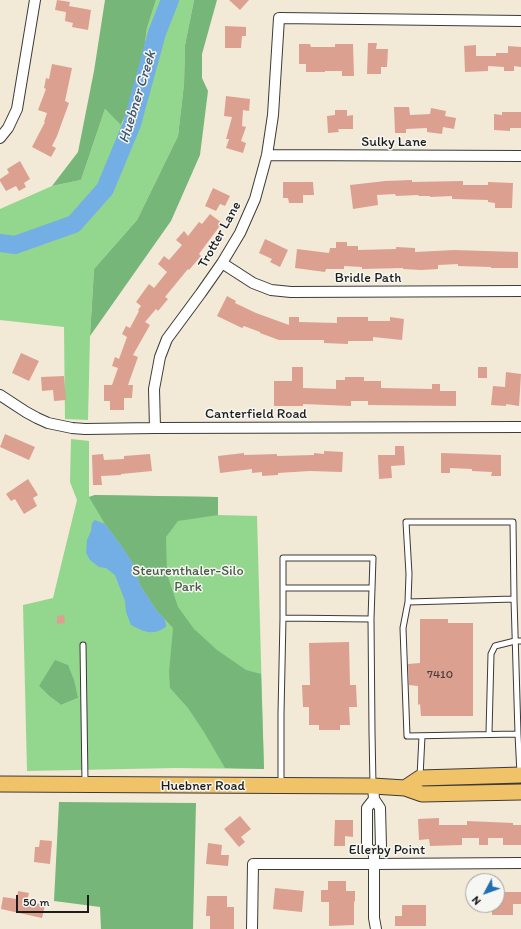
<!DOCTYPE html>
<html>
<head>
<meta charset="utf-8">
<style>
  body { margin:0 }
  #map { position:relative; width:521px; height:929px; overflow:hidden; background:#f3e9d7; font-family:Itim,sans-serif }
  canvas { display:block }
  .north { position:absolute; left:465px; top:873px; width:40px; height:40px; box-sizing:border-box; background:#f6f6f2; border:1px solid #9f9f9c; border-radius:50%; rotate:229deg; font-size:11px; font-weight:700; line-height:16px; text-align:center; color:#1c1c1c }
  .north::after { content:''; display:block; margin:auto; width:14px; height:18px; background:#1f6fb2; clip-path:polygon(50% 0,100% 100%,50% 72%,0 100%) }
  .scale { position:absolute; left:16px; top:895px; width:73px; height:18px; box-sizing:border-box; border:2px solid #1c1c1c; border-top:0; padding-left:5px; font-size:12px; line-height:14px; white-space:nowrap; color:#1c1c1c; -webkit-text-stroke:3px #f6f6f2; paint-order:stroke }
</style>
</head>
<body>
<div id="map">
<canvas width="521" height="929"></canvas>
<div class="north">N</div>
<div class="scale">50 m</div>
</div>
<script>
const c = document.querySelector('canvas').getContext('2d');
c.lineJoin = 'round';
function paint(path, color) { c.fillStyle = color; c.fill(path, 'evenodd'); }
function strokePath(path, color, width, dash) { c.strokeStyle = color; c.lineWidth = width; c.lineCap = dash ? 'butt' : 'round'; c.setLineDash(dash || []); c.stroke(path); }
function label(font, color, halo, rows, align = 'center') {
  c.font = font + ' Itim,sans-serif'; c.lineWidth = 3; c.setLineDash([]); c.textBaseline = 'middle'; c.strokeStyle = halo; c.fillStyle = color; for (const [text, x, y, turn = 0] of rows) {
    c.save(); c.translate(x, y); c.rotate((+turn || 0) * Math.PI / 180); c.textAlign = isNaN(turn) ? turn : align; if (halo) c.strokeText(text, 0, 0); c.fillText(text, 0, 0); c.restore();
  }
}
const green = new Path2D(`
  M 156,0 L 194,0 L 185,45 L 184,84 L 178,136 L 137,220 L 94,269 L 90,336 L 88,420 L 65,419 L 64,327 L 0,320 L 0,209 L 52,186 L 81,180 L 105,109 L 122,125 L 139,86 L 147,28 Z
  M 71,439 L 89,441 L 89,497 L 95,495 L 218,497 L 218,515 L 257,516 L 264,769 L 176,768 L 27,771 L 23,605 L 53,598 L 77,500 L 70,482 ZM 39,686 L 78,698 L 61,705 L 49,696 Z`);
const forest = new Path2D(`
  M 105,0 L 156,0 L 147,28 L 139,86 L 121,125 L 105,109 L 81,180 L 52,186 L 78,152 L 94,71 Z
  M 194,0 L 217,0 L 202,54 L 202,78 L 208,91 L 200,155 L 171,221 L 90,336 L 94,269 L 137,220 L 178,136 L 184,84 L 185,45 Z
  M 95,495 L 218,497 L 218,515 L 178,521 L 166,537 L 167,574 L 178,607 L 194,629 L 217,650 L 246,670 L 261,674 L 264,769 L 225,768 L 204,732 L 188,708 L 170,688 L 169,672 L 173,628 L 157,611 L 140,585 L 134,565 L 123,548 L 105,524 L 89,497 Z
  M 55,660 L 68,665 L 74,680 L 78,698 L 61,705 L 49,696 L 39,686 Z
  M 59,802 L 196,803 L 193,929 L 101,929 L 100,907 L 54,901 Z`);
const water = new Path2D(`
  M 95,520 L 105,524 L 123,548 L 134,565 L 140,585 L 157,611 L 164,618 L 166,624 L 166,627 C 153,636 144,632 131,625 L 126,612 L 125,601 L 115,575 L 106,568 L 99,567 L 90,560 L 86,553 L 87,540 L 91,531 L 92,523 Z`);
const river = new Path2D(`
  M 0,243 L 15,245 L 74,224 L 105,189 L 132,124 L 157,33 L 170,0`);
const building = new Path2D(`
  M 57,0 L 70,2 L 69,6 L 91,10 L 88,30 L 72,27 L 73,23 L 65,21 L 66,12 L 55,10 Z
  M 229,0 L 249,0 L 240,10 Z
  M 225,26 L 246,27 L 246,36 L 242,36 L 241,48 L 225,48 Z
  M 368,43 L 377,43 L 376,49 L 388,49 L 387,67 L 381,67 L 381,74 L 367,74 Z
  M 299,44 L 310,44 L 311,47 L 335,47 L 335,44 L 353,44 L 354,76 L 342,76 L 342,71 L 325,71 L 325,72 L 306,72 L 306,64 L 299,64 Z
  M 476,45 L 476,56 L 496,56 L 496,53 L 508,53 L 508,46 L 521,47 L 521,67 L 514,66 L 514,71 L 504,71 L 504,67 L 488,66 L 488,71 L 465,72 L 464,46 Z
  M 52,64 L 72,68 L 65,101 L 69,103 L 57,136 L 52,146 L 56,148 L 51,157 L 32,147 L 45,122 L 44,122 L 47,113 L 38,110 L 46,89 L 44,88 L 46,78 L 49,79 Z
  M 226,96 L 250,99 L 249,111 L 243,110 L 242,126 L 246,127 L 241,141 L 246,143 L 243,153 L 226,148 L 229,139 L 226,139 L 232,117 L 224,116 Z
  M 394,107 L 409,107 L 410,115 L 430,114 L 431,108 L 446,111 L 445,116 L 456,118 L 454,129 L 443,127 L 442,134 L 427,132 L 427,128 L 406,129 L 406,133 L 395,133 Z
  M 335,110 L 347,110 L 347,116 L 353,115 L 353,129 L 338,129 L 339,132 L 328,133 L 327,116 L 335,115 Z
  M 502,112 L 521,112 L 521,128 L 510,128 L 510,131 L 494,130 L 494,114 L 502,115 Z
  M 20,161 L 30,179 L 24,183 L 26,187 L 19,191 L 16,186 L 6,191 L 0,181 L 0,179 L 9,173 L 7,169 Z
  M 412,180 L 412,182 L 463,181 L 463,185 L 488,185 L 488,182 L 513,183 L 512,208 L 495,208 L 495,203 L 488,202 L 488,200 L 452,199 L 452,196 L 430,197 L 430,196 L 419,196 L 418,195 L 396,196 L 395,194 L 377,195 L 378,205 L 353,209 L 350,185 L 385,181 Z
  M 283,182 L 313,182 L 314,195 L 303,195 L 303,203 L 289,203 L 288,198 L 283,198 Z
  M 213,188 L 230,196 L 225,206 L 220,204 L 216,211 L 205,206 Z
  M 210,214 L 222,223 L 199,254 L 201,256 L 189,270 L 188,269 L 165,297 L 168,299 L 158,311 L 156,309 L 145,322 L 150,325 L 133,355 L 138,357 L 128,385 L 133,385 L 132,398 L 124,398 L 124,410 L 110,410 L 110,401 L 104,401 L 104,385 L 112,385 L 118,368 L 112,366 L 115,357 L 119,359 L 127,337 L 122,334 L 126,326 L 130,328 L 139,311 L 138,310 L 141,306 L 136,302 L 149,284 L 154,288 L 167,272 L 158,264 L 164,256 L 169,260 L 182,245 L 176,240 L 184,231 L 188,236 L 199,222 L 202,224 Z
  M 265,239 L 288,250 L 280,267 L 270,262 L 272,259 L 259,253 Z
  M 336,242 L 347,242 L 347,246 L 358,246 L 358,250 L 396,249 L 396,247 L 415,248 L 415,252 L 454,250 L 518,252 L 518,268 L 491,268 L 491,267 L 458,266 L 458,264 L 438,265 L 438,269 L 421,270 L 403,269 L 403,268 L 362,269 L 362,267 L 344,266 L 344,269 L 326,269 L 325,272 L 295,268 L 297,249 L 329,253 L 330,248 L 336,248 Z
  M 227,296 L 236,301 L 235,303 L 256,313 L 289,325 L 289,317 L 299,317 L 299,322 L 337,323 L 337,317 L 368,317 L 368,321 L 390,321 L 390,317 L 404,319 L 402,340 L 373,337 L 373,341 L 348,341 L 348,344 L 324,343 L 324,340 L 279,340 L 260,333 L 260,332 L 244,326 L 242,328 L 217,316 Z
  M 21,353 L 39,361 L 29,381 L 12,373 Z
  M 292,367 L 303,367 L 303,388 L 336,389 L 336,380 L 345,380 L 345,377 L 364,377 L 364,381 L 381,381 L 381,388 L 432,389 L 432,384 L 440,384 L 440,391 L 456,391 L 456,406 L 368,405 L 368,401 L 351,401 L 351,406 L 303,404 L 303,406 L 274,406 L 274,381 L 292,381 Z
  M 478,367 L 487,367 L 487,378 L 478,378 Z
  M 506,372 L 521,374 L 519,406 L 506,404 L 506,406 L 491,405 L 493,386 L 505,387 Z
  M 64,376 L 66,400 L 54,401 L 53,390 L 42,391 L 41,377 Z
  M 5,434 L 35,447 L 29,460 L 0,447 Z
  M 395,446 L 404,446 L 405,465 L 391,466 L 392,478 L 379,479 L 378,455 L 395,455 Z
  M 324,451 L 343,452 L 342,472 L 310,471 L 278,473 L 278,475 L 262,476 L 262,472 L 252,473 L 252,469 L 220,473 L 218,456 L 244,453 L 244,455 L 277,454 L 277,456 L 314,455 L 314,453 L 324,454 Z
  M 441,453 L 501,455 L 501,476 L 491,476 L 492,472 L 472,471 L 472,469 L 450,468 L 450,473 L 441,473 Z
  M 103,454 L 104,460 L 124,459 L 124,456 L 150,454 L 152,471 L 121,474 L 121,475 L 101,476 L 102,485 L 93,485 L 92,455 Z
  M 28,479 L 38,495 L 33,498 L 37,506 L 24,514 L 15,499 L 11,501 L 6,494 Z
  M 64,615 L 65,623 L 57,624 L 57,616 Z
  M 420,619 L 448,619 L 448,623 L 473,623 L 473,716 L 421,716 L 420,704 L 418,705 L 418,686 L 409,685 L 408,664 L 420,663 Z
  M 349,642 L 350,685 L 356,685 L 357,707 L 349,707 L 350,725 L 340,725 L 340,730 L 319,730 L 319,725 L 309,725 L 309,707 L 303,707 L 302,685 L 310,685 L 309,643 Z
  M 240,816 L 251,829 L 241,837 L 245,842 L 239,847 L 224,829 Z
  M 439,818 L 439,825 L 467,825 L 467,821 L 513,823 L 513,825 L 521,825 L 521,845 L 503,845 L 503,838 L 488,838 L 488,845 L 479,845 L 479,838 L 462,838 L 462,845 L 430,846 L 429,839 L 419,840 L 418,819 Z
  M 335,820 L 353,820 L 353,837 L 345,836 L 345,846 L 334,846 Z
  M 40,840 L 52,841 L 50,864 L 34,862 L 35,847 L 39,847 Z
  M 208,843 L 222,845 L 221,855 L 229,855 L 228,866 L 206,864 Z
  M 328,881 L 346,881 L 346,891 L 355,891 L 355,901 L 354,902 L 354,925 L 329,926 L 329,902 L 321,902 L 321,890 L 328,890 Z
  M 275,888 L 304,891 L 302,912 L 273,909 Z
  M 18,891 L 29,893 L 27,901 L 45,905 L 42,918 L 1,909 L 3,897 L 17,899 Z
  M 497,892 L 521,892 L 521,904 L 513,904 L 513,915 L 492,915 L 492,905 L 497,905 Z
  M 207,896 L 227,896 L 227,907 L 234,907 L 234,929 L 210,929 L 210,916 L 206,916 Z
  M 402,905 L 426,905 L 426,926 L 395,926 L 395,916 L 402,916 Z`);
const service = new Path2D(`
  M 406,522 L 513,522 L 514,599 L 518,734 L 407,736 L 403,628 L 408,602 L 409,574 Z
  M 283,588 L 372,588
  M 408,602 L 514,599
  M 283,618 L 283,558 L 373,558 L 371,619
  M 83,645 L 85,782
  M 489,733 L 491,654 L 495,646 L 515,641 L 521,641
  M 518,734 L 520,774
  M 420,777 L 422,736
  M 281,784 L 281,714 L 283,618 L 371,619 L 372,732 L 373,785`);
const minor = new Path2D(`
  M 0,138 L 8,128 L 17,109 L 35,0
  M 267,155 L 521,156
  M 222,263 L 253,283 L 271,290 L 291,292 L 521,291
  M 0,395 L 26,412 L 37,418 L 48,423 L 72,428 L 85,429 L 155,428 L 521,427
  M 155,428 L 154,389 L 160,357 L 167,339 L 201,293 L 222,263 L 240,233 L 255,199 L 267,155 L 273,115 L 279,18 L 521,21
  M 373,786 L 374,799 L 367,808 L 367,847 L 374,853
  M 374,799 L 380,808 L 381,847 L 374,853
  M 374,853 L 374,918 L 376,929
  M 252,929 L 253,864 L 374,864 L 521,863`);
const primary = new Path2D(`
  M 0,784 L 373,786 L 405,788 L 422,794 L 521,792
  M 405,788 L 420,778 L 521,775`);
const numberNames = [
  ["7410",440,675]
];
const streetNames = [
  ["Sulky Lane",394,142],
  ["Trotter Lane",220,235,-61],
  ["Bridle Path",368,278],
  ["Canterfield Road",256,414],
  ["Huebner Road",203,786],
  ["Ellerby Point",387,850]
];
const parkNames = [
  ["Steurenthaler-Silo",188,571],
  ["Park",188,587]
];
const waterNames = [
  ["Huebner Creek",138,97,-73]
];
paint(green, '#93d68e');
paint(forest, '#76b779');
paint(water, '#73afe5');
strokePath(river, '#73afe5', 18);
paint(building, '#dca090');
strokePath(service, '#3c3b38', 7);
strokePath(minor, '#3c3b38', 12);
strokePath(primary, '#3c3b38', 17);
strokePath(service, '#fff', 5);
strokePath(minor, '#fff', 10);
strokePath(primary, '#f1c369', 15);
label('12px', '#4c3d39', null, numberNames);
label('14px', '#1c1c1c', '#f6f6f2', streetNames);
label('14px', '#465d44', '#f6f6f2', parkNames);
label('italic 15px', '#3f576c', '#f6f6f2', waterNames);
</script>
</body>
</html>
